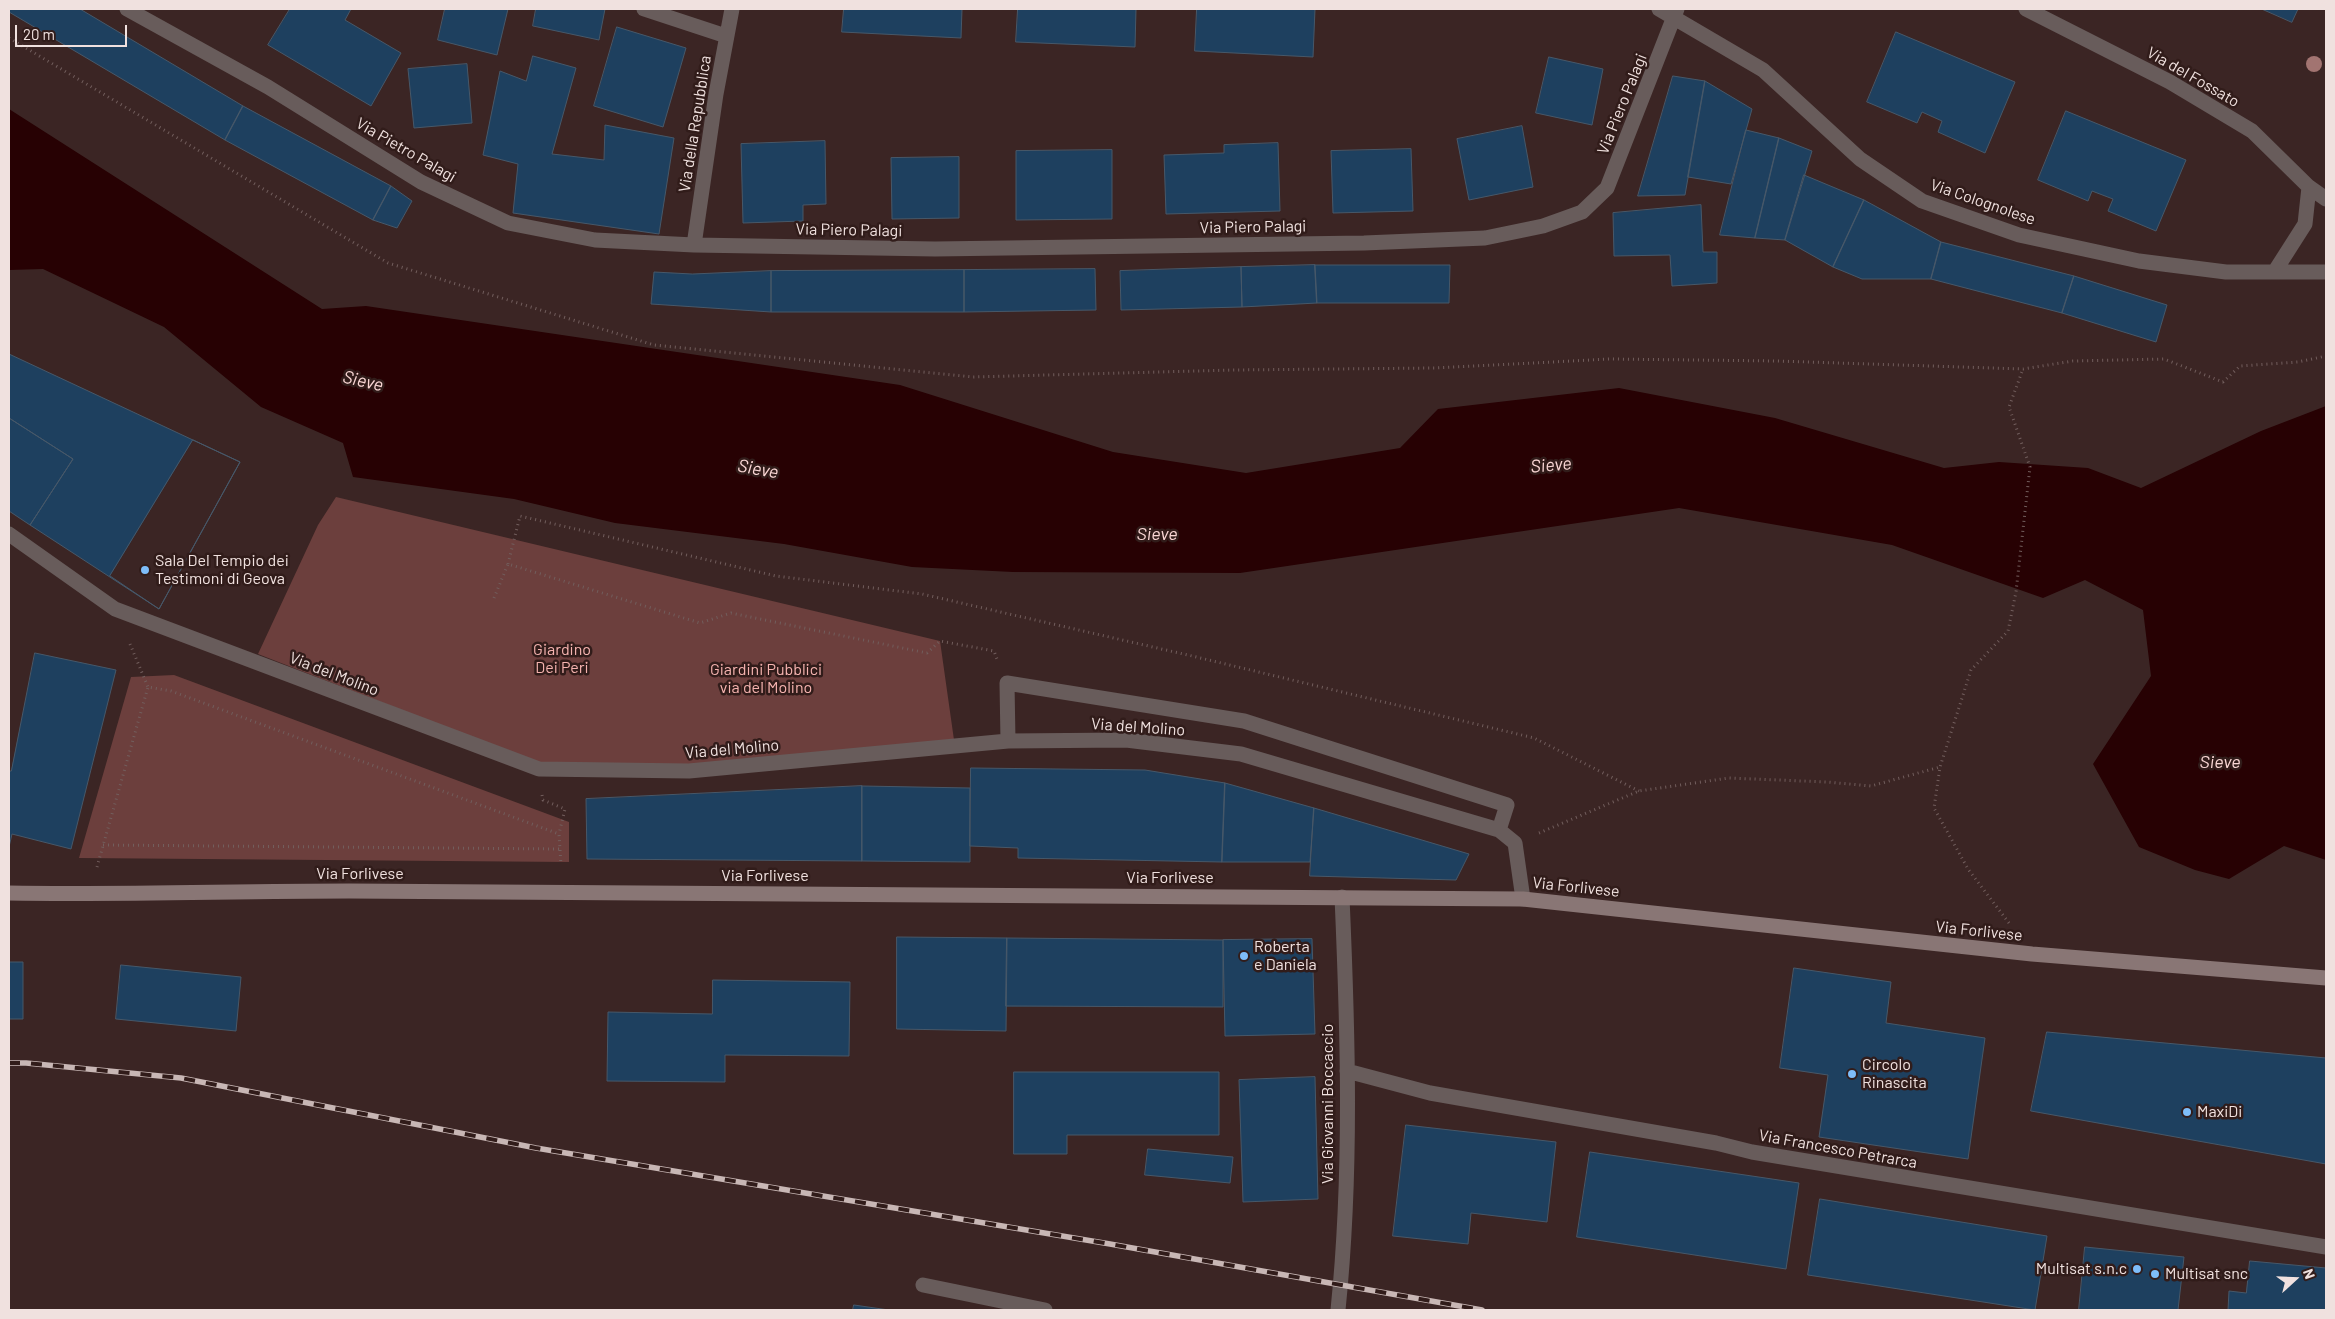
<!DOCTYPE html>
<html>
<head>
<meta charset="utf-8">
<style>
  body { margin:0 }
  #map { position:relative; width:2335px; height:1319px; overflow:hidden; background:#3b2524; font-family:Barlow,sans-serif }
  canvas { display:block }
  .frame { position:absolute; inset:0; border:10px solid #f0e1df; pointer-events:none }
  .north { position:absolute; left:2270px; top:1254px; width:50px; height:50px; -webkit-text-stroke:4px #311c1a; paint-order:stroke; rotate:70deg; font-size:14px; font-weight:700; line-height:20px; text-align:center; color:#f0e1df }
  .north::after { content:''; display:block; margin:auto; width:18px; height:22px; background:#f0e1df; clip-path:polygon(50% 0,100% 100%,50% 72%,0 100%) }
  .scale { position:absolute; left:15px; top:25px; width:112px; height:22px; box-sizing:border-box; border:2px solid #f0e1df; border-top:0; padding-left:6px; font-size:15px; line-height:18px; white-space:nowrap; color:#f0e1df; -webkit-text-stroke:4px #311c1a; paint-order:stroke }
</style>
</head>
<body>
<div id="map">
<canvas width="2335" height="1319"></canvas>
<div class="frame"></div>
<div class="north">N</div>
<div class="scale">20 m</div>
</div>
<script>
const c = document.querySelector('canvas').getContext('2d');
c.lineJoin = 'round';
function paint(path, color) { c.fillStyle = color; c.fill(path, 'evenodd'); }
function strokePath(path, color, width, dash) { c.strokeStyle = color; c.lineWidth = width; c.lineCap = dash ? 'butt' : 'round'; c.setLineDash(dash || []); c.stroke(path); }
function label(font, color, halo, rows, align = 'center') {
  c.font = font + ' Barlow,sans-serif'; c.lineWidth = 5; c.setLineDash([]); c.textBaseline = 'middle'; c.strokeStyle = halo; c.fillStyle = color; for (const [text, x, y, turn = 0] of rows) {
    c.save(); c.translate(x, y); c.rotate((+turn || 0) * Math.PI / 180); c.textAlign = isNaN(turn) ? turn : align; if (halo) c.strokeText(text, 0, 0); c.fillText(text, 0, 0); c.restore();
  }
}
const green = new Path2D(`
  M 336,497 L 940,641 L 954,740 L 692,767 L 542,765 L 258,654 L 318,525 Z
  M 174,675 L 569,822 L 569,862 L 79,858 L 131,677 Z`);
const water = new Path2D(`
  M 9,109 L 322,309 L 366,306 L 900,385 L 1113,452 L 1246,473 L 1400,448 L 1438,409 L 1619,388 L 1775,418 L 1944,468 L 1999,462 L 2088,468 L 2141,488 L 2261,431 L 2326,406 L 2326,860 L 2284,846 L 2229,879 L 2195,870 L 2139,847 L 2093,764 L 2151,676 L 2143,610 L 2085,580 L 2043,598 L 1892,545 L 1679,508 L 1240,573 L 1013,572 L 912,567 L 784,544 L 615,523 L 514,499 L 353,477 L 343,443 L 261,407 L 164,327 L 43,269 L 9,270 Z`);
const building = new Path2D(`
  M 9,9 L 80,9 L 243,106 L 225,140 L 9,12 Z
  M 290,9 L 351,9 L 345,20 L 401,53 L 371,106 L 268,45 Z
  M 445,9 L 508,9 L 497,55 L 438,40 Z
  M 536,9 L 605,9 L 599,40 L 533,26 Z
  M 844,9 L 962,9 L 961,38 L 842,32 Z
  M 1018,9 L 1136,9 L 1135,47 L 1016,42 Z
  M 1197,9 L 1315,9 L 1313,57 L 1195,51 Z
  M 2262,9 L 2298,9 L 2292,22 Z
  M 617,27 L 686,48 L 663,127 L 594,106 Z
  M 1896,32 L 2015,82 L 1985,153 L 1938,132 L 1942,121 L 1922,112 L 1917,123 L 1867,102 Z
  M 533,56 L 576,68 L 552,154 L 604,160 L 605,125 L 674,138 L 659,234 L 513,213 L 518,164 L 483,155 L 500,71 L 526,81 Z
  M 1549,57 L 1603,69 L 1592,125 L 1536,113 Z
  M 467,64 L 472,123 L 414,128 L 408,69 Z
  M 1673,76 L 1705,81 L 1685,195 L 1638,196 Z
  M 1705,81 L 1752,109 L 1731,184 L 1688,177 Z
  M 243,106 L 391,186 L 373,220 L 225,140 Z
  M 2066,111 L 2186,160 L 2156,231 L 2108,211 L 2113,199 L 2092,191 L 2088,201 L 2038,180 Z
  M 1522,126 L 1533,187 L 1469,200 L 1457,139 Z
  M 1746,130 L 1779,138 L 1755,238 L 1720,235 Z
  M 1779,138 L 1812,151 L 1785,240 L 1755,238 Z
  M 825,141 L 826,204 L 803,205 L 803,221 L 743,223 L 741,144 Z
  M 1278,143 L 1280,211 L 1166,214 L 1164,155 L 1224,153 L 1224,145 Z
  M 1411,149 L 1413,211 L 1333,213 L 1331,151 Z
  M 1112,150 L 1112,219 L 1016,220 L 1016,151 Z
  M 959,157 L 959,218 L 892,219 L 891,158 Z
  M 1804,175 L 1864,200 L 1833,267 L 1785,240 Z
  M 391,186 L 412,201 L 397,228 L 373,220 Z
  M 1864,200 L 1941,242 L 1931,279 L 1862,279 L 1833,267 Z
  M 1701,205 L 1703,252 L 1717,252 L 1717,283 L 1672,286 L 1670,255 L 1614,256 L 1613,213 Z
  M 1941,242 L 2074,276 L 2062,313 L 1931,279 Z
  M 1315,265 L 1317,303 L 1242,307 L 1241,267 Z
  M 1315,265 L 1450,265 L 1449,303 L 1317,303 Z
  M 1241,267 L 1242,307 L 1121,310 L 1120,271 Z
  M 1095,269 L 1096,310 L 964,312 L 964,270 Z
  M 964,270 L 964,312 L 771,312 L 771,271 Z
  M 771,271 L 771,312 L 651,304 L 654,272 L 692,274 Z
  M 2074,276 L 2167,305 L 2156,342 L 2062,313 Z
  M 9,354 L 240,462 L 159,609 L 30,525 L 73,459 L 9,418 Z
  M 9,418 L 73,459 L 30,525 L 9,511 Z
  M 193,440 L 240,462 L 159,609 L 110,576 Z
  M 35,653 L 116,670 L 71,849 L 12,834 L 9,847 L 9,771 L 11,771 Z
  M 971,768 L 1145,770 L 1225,783 L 1222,862 L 1018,858 L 1018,848 L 970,846 Z
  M 1225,783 L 1314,808 L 1310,862 L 1222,862 Z
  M 862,786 L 970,788 L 970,862 L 862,861 Z
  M 862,786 L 862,861 L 587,859 L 586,799 Z
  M 1314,808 L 1469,854 L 1456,880 L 1310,876 Z
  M 897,937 L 1007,938 L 1006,1031 L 897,1029 Z
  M 1007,938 L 1223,940 L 1223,1007 L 1006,1006 Z
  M 1312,939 L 1315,1034 L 1225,1036 L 1223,940 Z
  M 9,962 L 23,962 L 23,1019 L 9,1019 Z
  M 121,965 L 241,977 L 236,1031 L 116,1019 Z
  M 1794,968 L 1891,982 L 1886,1023 L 1985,1038 L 1968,1159 L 1819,1137 L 1828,1075 L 1780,1068 Z
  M 713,980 L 850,982 L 849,1056 L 725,1055 L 725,1082 L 607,1081 L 608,1012 L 712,1014 Z
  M 2047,1032 L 2326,1058 L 2326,1164 L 2031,1111 Z
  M 1014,1072 L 1219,1072 L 1219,1135 L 1067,1135 L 1067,1154 L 1014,1154 Z
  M 1315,1077 L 1318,1199 L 1243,1202 L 1239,1080 Z
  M 1406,1125 L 1556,1142 L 1547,1222 L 1471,1213 L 1468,1244 L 1393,1236 Z
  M 1148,1149 L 1233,1157 L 1230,1183 L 1145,1175 Z
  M 1590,1152 L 1799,1183 L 1786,1269 L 1577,1237 Z
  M 1820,1199 L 2047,1236 L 2035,1310 L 1808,1275 Z
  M 2085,1247 L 2184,1257 L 2178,1310 L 2079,1310 Z
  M 2250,1261 L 2326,1268 L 2326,1310 L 2228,1310 L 2229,1291 L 2246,1293 Z
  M 854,1305 L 889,1310 L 853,1310 Z`);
const path = new Path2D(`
  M 9,38 L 388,263 L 654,345 L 973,377 L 1233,370 L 1435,368 L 1610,359 L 1777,361 L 2023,369 L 2073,361 L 2164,359 L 2223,382 L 2240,366 L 2298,362 L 2326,356
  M 508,564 L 520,516 L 776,576 L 922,594 L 1192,656 L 1534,738 L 1639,791
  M 494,598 L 508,564 L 700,623 L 731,613 L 927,653 L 940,641 L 994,651 L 997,659
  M 130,644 L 148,687
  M 542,795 L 543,800 L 565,809 L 559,834
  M 1539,833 L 1639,791 L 1729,778 L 1827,782 L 1871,786 L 1940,767
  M 103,845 L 559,849
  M 97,867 L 148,687 L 171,691 L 559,834 L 561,865
  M 2009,923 L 1968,869 L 1934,808 L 1940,767 L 1971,670 L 2008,631 L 2016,592 L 2030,467 L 2009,407 L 2023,369`);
const street = new Path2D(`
  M 127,9 L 268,87 L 421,182 L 508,223 L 595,240 L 694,245 L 935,249 L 1364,243 L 1485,238 L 1543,226 L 1582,212 L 1607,188 L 1677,9
  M 644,9 L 726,36
  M 1659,9 L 1763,70 L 1860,159 L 1922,201 L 2019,235 L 2139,261 L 2226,272 L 2326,272
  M 2026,9 L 2170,82 L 2252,131 L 2309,187 L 2326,199
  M 694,245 L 716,94 L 732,9
  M 2275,271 L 2305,224 L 2309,187
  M 9,534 L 115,609 L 539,769 L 689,771 L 1008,741 L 1126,740 L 1241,754 L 1499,830 L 1515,843 L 1523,899
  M 1008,741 L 1007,683 L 1244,721 L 1507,805 L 1499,830
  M 1347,1071 L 1430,1093 L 1716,1143 L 1752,1152 L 2326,1247
  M 923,1285 L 1045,1310
  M 1338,1310 C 1352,1173 1348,1034 1342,897`);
const secondary = new Path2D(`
  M 9,893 C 122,895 235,891 349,891 L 1523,899 L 2032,954 L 2326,978`);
const rail = new Path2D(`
  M 9,1063 L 26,1063 L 181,1078 L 536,1148 L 1110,1244 L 1482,1310`);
const trees = [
  [2314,64]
];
const markers = [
  [145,570,5,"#7ebdf9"],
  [1244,956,5,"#7ebdf9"],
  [1852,1074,5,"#7ebdf9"],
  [2187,1112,5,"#7ebdf9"],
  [2137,1269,5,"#7ebdf9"],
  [2155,1274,5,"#7ebdf9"]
];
const streetNames = [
  ["Via del Fossato",2193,77,30],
  ["Via Piero Palagi",1622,104,-68],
  ["Via della Repubblica",695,124,-81],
  ["Via Pietro Palagi",406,150,30],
  ["Via Colognolese",1983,202,19],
  ["Via Piero Palagi",1253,227,-1],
  ["Via Piero Palagi",849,230,1],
  ["Via del Molino",334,674,21],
  ["Via del Molino",1138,727,4],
  ["Via del Molino",732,749,-5],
  ["Via Forlivese",360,874],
  ["Via Forlivese",765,876],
  ["Via Forlivese",1170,878],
  ["Via Forlivese",1576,887,6],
  ["Via Forlivese",1979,931,6],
  ["Via Giovanni Boccaccio",1328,1104,-90],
  ["Via Francesco Petrarca",1838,1149,10]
];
const poiNames = [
  ["Sala Del Tempio dei",155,561],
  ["Testimoni di Geova",155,579],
  ["Roberta",1254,947],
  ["e Daniela",1254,965],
  ["Circolo",1862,1065],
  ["Rinascita",1862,1083],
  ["MaxiDi",2197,1112],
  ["Multisat s.n.c",2127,1269,"right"],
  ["Multisat snc",2165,1274]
];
const parkNames = [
  ["Giardino",562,650],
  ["Dei Peri",562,668],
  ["Giardini Pubblici",766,670],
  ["via del Molino",766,688]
];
const waterNames = [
  ["Sieve",363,381,13],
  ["Sieve",1551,465,-5],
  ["Sieve",758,469,10],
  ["Sieve",1157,534],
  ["Sieve",2220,762]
];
paint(green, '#6c3f3d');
paint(water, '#270103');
paint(building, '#1e405f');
strokePath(building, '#475869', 1);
strokePath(path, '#725e5d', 3, [1, 4]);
strokePath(street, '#685c5b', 15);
strokePath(secondary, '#897675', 15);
strokePath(rail, '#c8b7b5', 5.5);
strokePath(rail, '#311c1a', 4, [11]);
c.fillStyle = '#a27471';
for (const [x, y] of trees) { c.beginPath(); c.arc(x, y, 8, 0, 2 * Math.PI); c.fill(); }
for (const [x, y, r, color] of markers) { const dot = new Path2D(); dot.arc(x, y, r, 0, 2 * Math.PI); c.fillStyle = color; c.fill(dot); strokePath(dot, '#311c1a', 2); }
label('16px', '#f0e1df', '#311c1a', streetNames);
label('16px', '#f0e1df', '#311c1a', poiNames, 'left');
label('16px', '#f6b4b0', '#311c1a', parkNames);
label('italic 18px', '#fad7d5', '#311c1a', waterNames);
</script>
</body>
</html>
